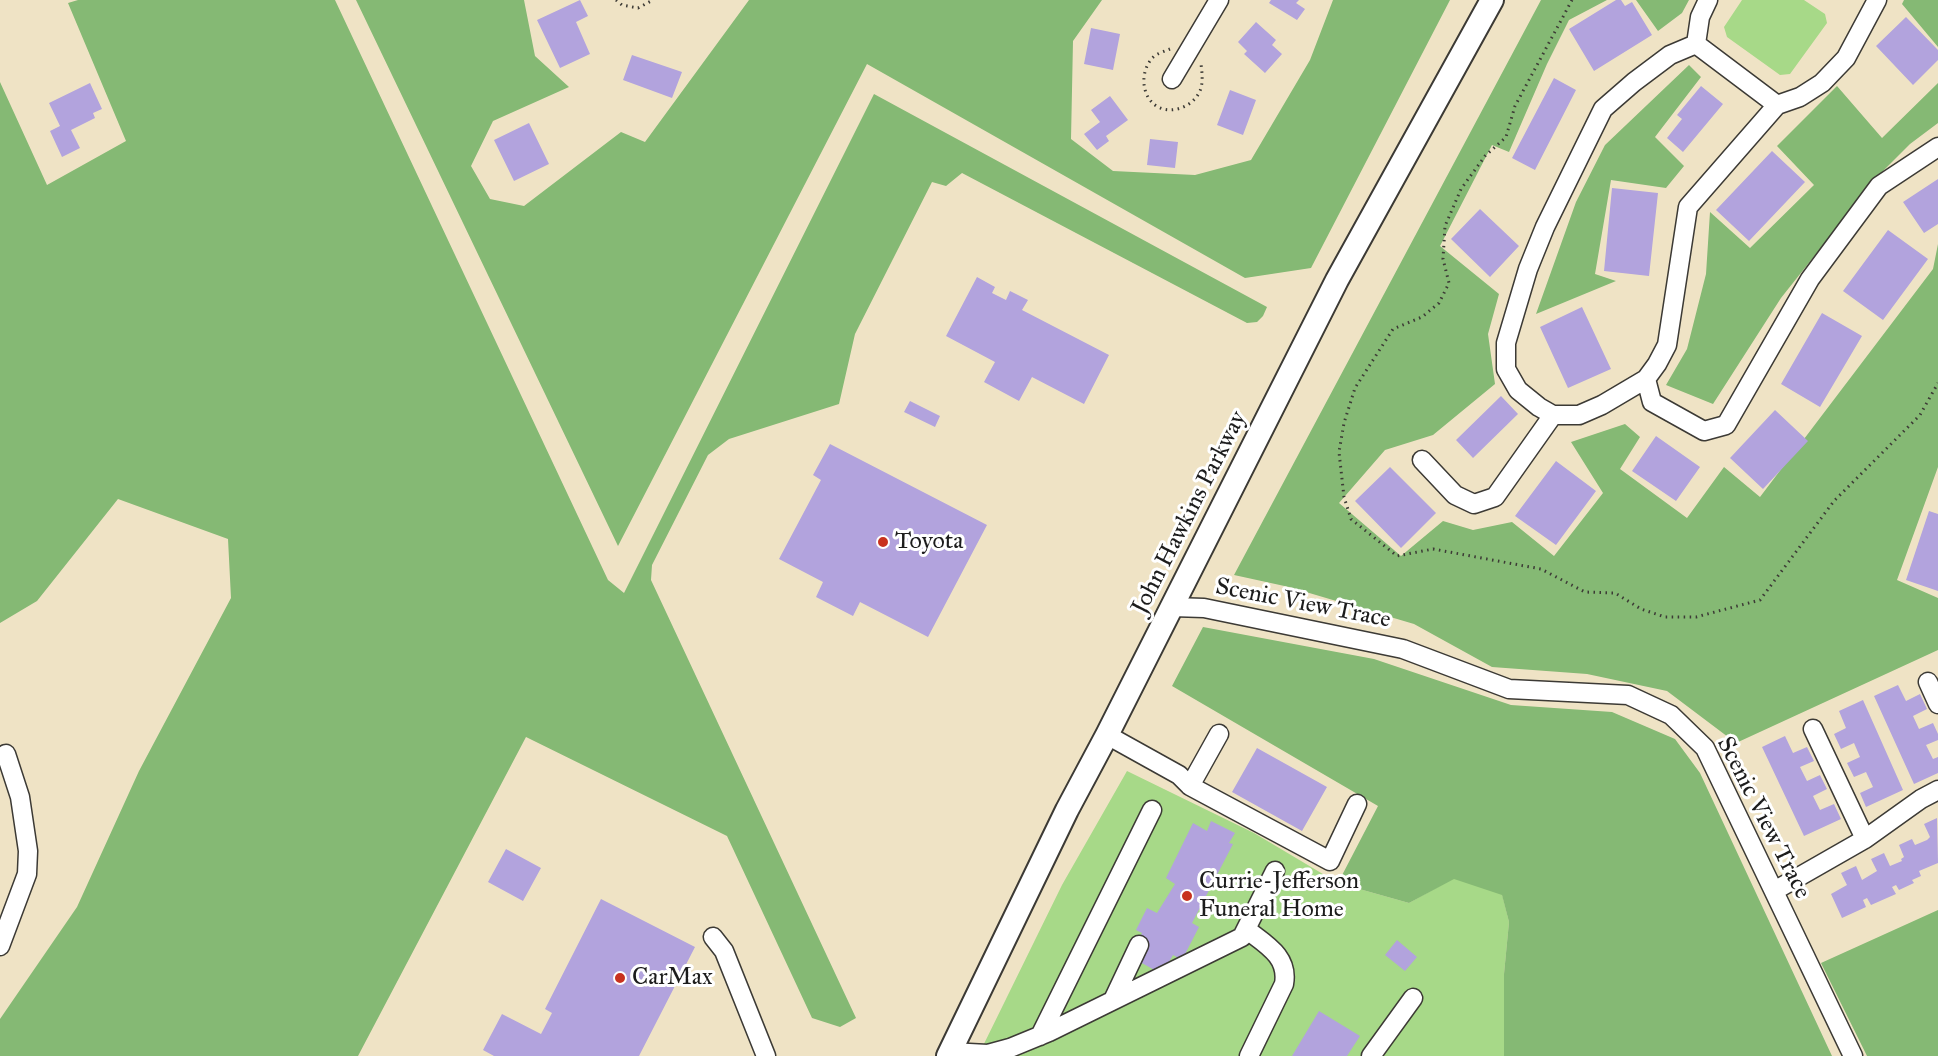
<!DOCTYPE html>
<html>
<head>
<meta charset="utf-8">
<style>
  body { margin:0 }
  canvas { display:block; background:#efe3c5 }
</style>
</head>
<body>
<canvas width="1938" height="1056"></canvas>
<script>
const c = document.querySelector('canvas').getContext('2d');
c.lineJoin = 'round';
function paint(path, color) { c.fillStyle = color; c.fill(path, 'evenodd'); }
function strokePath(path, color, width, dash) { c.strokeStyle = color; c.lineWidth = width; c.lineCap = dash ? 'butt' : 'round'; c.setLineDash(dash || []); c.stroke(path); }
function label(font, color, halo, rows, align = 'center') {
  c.font = font + ' "IM FELL Great Primer",serif'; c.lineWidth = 6; c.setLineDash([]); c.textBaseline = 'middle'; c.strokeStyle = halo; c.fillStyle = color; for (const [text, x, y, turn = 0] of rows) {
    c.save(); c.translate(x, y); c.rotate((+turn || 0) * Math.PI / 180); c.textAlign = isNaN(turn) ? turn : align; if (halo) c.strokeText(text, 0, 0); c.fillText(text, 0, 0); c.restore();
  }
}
const green = new Path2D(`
  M 1742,0 L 1804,0 L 1825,14 L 1827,23 L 1790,74 L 1780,75 L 1727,37 L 1724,27 Z
  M 1127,771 L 1254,833 L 1338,883 L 1409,903 L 1454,878 L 1502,894 L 1509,922 L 1504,974 L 1504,1056 L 978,1056 L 1062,885 Z`);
const forest = new Path2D(`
  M 78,0 L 335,0 L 608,580 L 624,593 L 874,94 L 1267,307 L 1263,316 L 1257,322 L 1247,323 L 962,173 L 946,186 L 932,182 L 855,334 L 839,404 L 729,439 L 708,455 L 652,565 L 651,580 L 856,1018 L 840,1027 L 812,1018 L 727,836 L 526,737 L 358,1056 L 0,1056 L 0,1019 L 77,907 L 139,771 L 231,598 L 228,539 L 118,499 L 37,601 L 0,623 L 0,82 L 47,185 L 126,141 L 68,3 Z
  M 356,0 L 524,0 L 535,56 L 569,87 L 493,121 L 471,166 L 490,199 L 524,206 L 621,132 L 645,142 L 749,0 L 1102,0 L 1073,41 L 1071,139 L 1113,171 L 1195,175 L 1251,160 L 1310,60 L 1333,0 L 1450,0 L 1311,268 L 1245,278 L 867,64 L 618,546 Z
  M 1541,0 L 1607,0 L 1569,20 L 1547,64 L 1509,152 L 1492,145 L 1440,246 L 1499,294 L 1488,334 L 1495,384 L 1433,435 L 1385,450 L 1339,503 L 1401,556 L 1443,521 L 1473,530 L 1512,522 L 1554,556 L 1603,493 L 1571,442 L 1625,424 L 1640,437 L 1620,469 L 1687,518 L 1724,467 L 1760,497 L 1933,269 L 1938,244 L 1938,467 L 1897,580 L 1938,598 L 1938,650 L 1736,743 L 1667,691 L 1587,674 L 1492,667 L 1414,624 L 1289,587 L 1234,575 Z
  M 1636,0 L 1689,0 L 1682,13 L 1658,31 Z
  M 1904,0 L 1938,0 L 1938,47 L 1902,4 Z
  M 1689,65 L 1701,77 L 1655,137 L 1684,166 L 1666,188 L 1611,180 L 1595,274 L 1616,281 L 1536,314 L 1576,202 L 1605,145 Z
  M 1938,83 L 1938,123 L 1910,144 L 1877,177 L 1781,298 L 1713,404 L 1666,385 L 1687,349 L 1706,274 L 1710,212 L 1750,248 L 1814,185 L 1777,146 L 1837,86 L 1882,138 Z
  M 1203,627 L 1374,659 L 1511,705 L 1612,712 L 1675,739 L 1700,773 L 1832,1056 L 1504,1056 L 1504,974 L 1509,922 L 1502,895 L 1454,879 L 1409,903 L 1338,883 L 1378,806 L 1172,686 Z
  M 1938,910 L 1938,1056 L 1867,1056 L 1821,963 Z`);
const building = new Path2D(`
  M 580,0 L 588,16 L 576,22 L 590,54 L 560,68 L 537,20 Z
  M 1271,0 L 1299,0 L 1296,3 L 1305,9 L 1297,20 L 1269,3 Z
  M 1616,0 L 1621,0 L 1625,6 L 1632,2 L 1652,35 L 1594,71 L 1569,29 Z
  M 1906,17 L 1938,50 L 1938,60 L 1913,85 L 1876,46 Z
  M 1256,22 L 1276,40 L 1272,45 L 1282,54 L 1265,73 L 1244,54 L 1247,51 L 1238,42 Z
  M 1091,28 L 1120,34 L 1113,70 L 1084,64 Z
  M 632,55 L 682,72 L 672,98 L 623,80 Z
  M 1554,78 L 1576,90 L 1535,170 L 1512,158 Z
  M 90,83 L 102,109 L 93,113 L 95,118 L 71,130 L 80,148 L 62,157 L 50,131 L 60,126 L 49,103 Z
  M 1701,86 L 1723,104 L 1683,152 L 1667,138 L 1682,119 L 1677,115 Z
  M 1230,90 L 1256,100 L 1243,135 L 1217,125 Z
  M 1110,96 L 1128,120 L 1106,136 L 1109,141 L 1097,150 L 1084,134 L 1100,122 L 1091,110 Z
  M 529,123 L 549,164 L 514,181 L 494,140 Z
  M 1150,139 L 1178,142 L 1175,168 L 1147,165 Z
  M 1772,151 L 1805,182 L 1749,241 L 1716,210 Z
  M 1938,179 L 1938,224 L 1924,233 L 1903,202 Z
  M 1612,188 L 1658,193 L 1649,276 L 1604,271 Z
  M 1480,209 L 1519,246 L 1490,277 L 1451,239 Z
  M 1888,230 L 1928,259 L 1883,320 L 1843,291 Z
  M 977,277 L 995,287 L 992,293 L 1006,300 L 1010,291 L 1028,300 L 1022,310 L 1109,355 L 1084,404 L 1032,377 L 1019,401 L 984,382 L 995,362 L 946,336 Z
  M 1582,307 L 1611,369 L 1568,388 L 1540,327 Z
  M 1822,313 L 1862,336 L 1820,407 L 1781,384 Z
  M 1501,396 L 1518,414 L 1473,458 L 1456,440 Z
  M 910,401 L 940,416 L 935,427 L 904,412 Z
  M 1775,410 L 1808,441 L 1763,489 L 1730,458 Z
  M 1656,436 L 1700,467 L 1676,501 L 1632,471 Z
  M 830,444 L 987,525 L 928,637 L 860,602 L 853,616 L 816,597 L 823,582 L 779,559 L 821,480 L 813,475 Z
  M 1556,461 L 1596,491 L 1556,545 L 1515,516 Z
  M 1390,467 L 1436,513 L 1401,548 L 1355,501 Z
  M 1929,511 L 1938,514 L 1938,591 L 1906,580 Z
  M 1898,685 L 1906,701 L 1920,694 L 1927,709 L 1913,716 L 1919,729 L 1933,723 L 1938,734 L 1938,740 L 1926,745 L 1933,759 L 1938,757 L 1938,773 L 1914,784 L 1874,696 Z
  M 1863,700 L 1903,790 L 1866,807 L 1860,793 L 1873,787 L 1866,772 L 1854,777 L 1847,763 L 1860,757 L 1854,743 L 1841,749 L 1834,734 L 1846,728 L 1839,711 Z
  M 1785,736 L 1793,753 L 1807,747 L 1814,761 L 1800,767 L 1807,781 L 1820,775 L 1827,789 L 1813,796 L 1820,810 L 1834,804 L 1841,819 L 1804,836 L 1762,747 Z
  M 1257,748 L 1327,787 L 1302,831 L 1232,792 Z
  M 1937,818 L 1938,863 L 1919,871 L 1921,876 L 1912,880 L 1914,883 L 1899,890 L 1896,885 L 1892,887 L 1896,894 L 1871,905 L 1867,898 L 1863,900 L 1866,907 L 1842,918 L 1831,894 L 1847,885 L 1841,873 L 1856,866 L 1862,880 L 1877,871 L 1871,859 L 1884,853 L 1890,866 L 1902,861 L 1901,859 L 1904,857 L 1899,845 L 1912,839 L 1915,845 L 1927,840 L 1930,837 L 1924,824 Z
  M 1211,821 L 1235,833 L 1229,843 L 1233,844 L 1192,923 L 1199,927 L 1182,960 L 1173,955 L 1162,974 L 1138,961 L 1139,939 L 1142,933 L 1136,930 L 1147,908 L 1157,913 L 1175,884 L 1166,878 L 1193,823 L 1207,831 Z
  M 506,849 L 541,868 L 523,901 L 488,882 Z
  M 601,899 L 695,947 L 639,1056 L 494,1056 L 483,1050 L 502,1014 L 541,1034 L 552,1013 L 545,1009 Z
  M 1397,940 L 1417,957 L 1405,971 L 1385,955 Z
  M 1319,1011 L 1360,1036 L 1347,1056 L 1292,1056 Z`);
const path = new Path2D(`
  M 616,0 L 622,5 L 638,8 L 653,0
  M 1572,0 L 1515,106 L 1506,137 L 1485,156 L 1461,189 L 1445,226 L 1443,259 L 1449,283 L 1439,303 L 1422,317 L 1393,329 L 1355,388 L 1344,423 L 1339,452 L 1344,497 L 1351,519 L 1397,556 L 1433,549 L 1541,569 L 1585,592 L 1615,593 L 1641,609 L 1665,617 L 1696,617 L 1760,600 L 1834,501 L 1920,415 L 1938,383
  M 1170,49 C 1163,52 1154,54 1150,61 C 1140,75 1142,98 1158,107 C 1174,115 1196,105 1201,88 C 1203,80 1202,72 1201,64`);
const minor = new Path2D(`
  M 1696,44 L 1700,17 L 1708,0
  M 1172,79 L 1219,0
  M 1777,105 L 1696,44 L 1670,55 L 1634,82 L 1603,109 L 1545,227 L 1528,269 L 1506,343 L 1506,369 L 1518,390 L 1539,407 L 1553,415 L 1579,415 L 1602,405 L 1646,379 L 1657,364 L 1667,345 L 1688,207 L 1777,105 L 1800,97 L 1822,83 L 1846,58 L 1877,0
  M 1646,379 L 1652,402 L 1704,431 L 1726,425 L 1810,279 L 1879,186 L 1938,147
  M 1422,460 L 1455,495 L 1474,504 L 1495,497 L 1553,415
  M 1172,607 L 1204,608 L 1403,649 L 1509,689 L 1628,695 L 1671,715 L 1705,748 L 1853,1056
  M 1928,682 L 1938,704
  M 1813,729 L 1865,839
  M 1107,735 L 1179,775 L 1190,786 L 1330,861 L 1357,804
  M 1190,786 L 1219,734
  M 1774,891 L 1865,839 L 1921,799 L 1938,790
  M 1246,929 C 1265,944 1289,956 1284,984 L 1249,1056
  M 713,937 L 724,951 L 766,1056
  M 0,946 L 27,874 L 28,851 L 20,797 L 6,754
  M 1113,1000 L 1139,945
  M 1040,1036 L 1152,810
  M 950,1052 L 988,1054 L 1010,1048 L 1049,1032 L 1242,937 L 1275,871
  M 1371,1056 L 1413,998`);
const major = new Path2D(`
  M 948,1056 L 1067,810 L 1107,735 L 1337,280 L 1492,0`);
const markers = [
  [883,542,6,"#c8321e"],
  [1187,896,6,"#c8321e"],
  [620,978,6,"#c8321e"]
];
const streetNames = [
  ["John Hawkins Parkway",1190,513,-63],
  ["Scenic View Trace",1303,604,11],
  ["Scenic View Trace",1763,818,63]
];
const poiNames = [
  ["Toyota",895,542],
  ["Currie-Jefferson",1199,882],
  ["Funeral Home",1199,910],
  ["CarMax",632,978]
];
paint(green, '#a7d988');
paint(forest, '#85b974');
paint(building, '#b2a3dd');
strokePath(minor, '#3c3a35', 21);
strokePath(major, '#3c3a35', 26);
strokePath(path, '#3c3a35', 3, [1.5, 4.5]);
strokePath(minor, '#fff', 18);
strokePath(major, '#fff', 22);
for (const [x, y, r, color] of markers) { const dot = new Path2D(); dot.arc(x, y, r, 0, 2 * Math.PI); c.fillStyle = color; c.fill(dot); strokePath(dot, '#fff', 2); }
label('24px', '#1c1c1c', '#fff', streetNames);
label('24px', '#1c1c1c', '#fff', poiNames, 'left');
</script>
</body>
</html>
